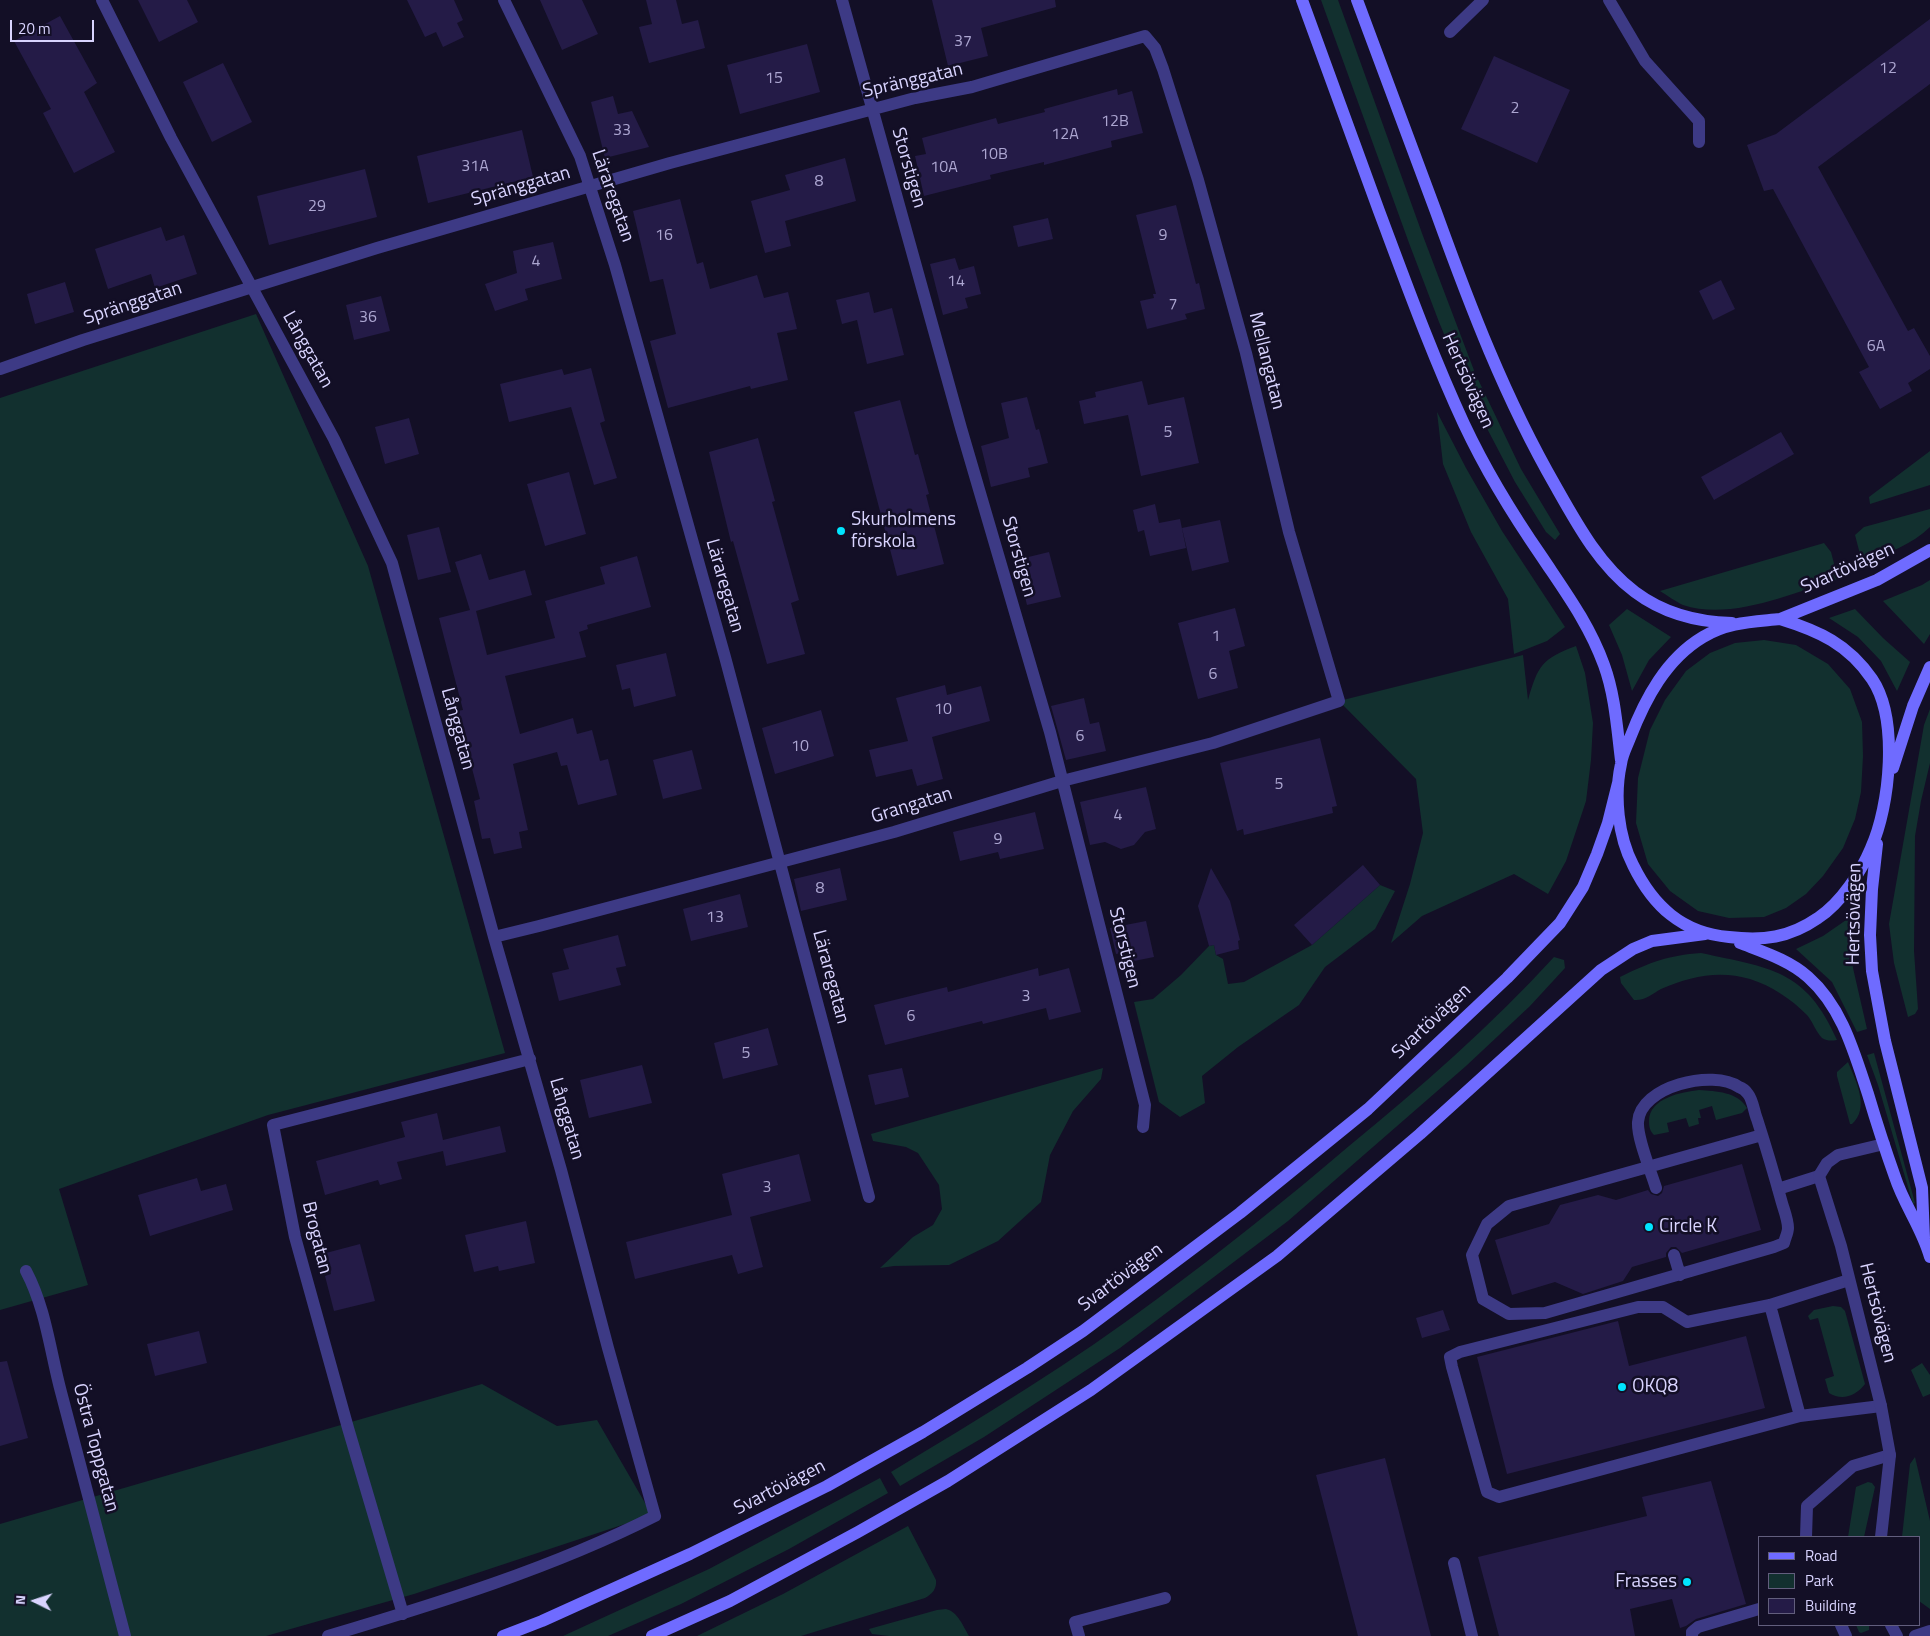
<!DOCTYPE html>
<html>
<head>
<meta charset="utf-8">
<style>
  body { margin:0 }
  #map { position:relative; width:1930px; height:1636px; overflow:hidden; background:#130f26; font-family:"Titillium Web",sans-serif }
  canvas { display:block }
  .legend { position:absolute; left:1758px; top:1536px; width:162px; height:90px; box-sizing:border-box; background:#130f26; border:1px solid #625e7d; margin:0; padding:6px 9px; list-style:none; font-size:15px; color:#d9d4ff }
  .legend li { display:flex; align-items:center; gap:10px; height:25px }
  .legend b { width:25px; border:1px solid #625e7d }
  .north { position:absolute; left:10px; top:1576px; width:50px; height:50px; -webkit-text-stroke:4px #130f26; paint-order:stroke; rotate:274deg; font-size:14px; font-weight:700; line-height:20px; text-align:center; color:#d9d4ff }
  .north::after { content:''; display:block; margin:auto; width:18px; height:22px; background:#d9d4ff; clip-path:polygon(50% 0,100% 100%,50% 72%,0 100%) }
  .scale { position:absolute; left:10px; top:20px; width:84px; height:22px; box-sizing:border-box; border:2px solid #d9d4ff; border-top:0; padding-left:6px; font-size:15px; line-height:18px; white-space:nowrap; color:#d9d4ff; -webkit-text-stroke:4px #130f26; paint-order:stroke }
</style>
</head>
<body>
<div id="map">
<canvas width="1930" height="1636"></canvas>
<ul class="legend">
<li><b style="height:6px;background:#6f6bff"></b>Road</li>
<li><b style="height:14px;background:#12302f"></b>Park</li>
<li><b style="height:14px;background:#241b47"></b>Building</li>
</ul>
<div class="north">N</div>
<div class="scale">20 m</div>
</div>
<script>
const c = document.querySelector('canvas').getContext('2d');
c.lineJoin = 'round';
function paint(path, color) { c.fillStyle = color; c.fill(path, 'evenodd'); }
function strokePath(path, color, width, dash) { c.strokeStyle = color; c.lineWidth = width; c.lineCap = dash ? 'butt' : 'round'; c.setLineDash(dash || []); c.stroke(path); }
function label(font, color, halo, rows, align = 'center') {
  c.font = font + ' "Titillium Web",sans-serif'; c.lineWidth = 5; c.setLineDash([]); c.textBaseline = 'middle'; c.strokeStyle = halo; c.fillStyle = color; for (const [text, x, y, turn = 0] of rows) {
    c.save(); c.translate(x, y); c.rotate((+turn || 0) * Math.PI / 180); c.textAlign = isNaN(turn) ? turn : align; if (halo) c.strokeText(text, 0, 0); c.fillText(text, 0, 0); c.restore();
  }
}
const green = new Path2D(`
  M 1321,0 L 1338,0 L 1423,236 L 1475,373 L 1521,469 L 1560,534 L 1555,540 L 1546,532 L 1515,482 L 1468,392 L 1439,322 L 1409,243 Z
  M 256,314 L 368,566 L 505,1053 L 268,1115 L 59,1189 L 88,1285 L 0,1310 L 0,398 Z
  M 1437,412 L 1466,468 L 1502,531 L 1565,627 L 1547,641 L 1514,654 L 1508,599 L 1471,532 L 1443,464 Z
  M 1930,451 L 1930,485 L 1870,504 L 1869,497 Z
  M 1930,509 L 1930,527 C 1913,544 1887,553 1865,563 L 1861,558 L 1855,535 L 1864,527 Z
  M 1824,543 L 1831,552 L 1838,579 C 1793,593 1731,621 1683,605 C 1676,602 1667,595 1660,591 Z
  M 1930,580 L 1930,634 L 1924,644 L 1883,601 L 1922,585 Z
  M 1627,609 L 1671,637 L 1649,660 L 1632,691 L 1622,655 L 1609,625 Z
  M 1855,609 L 1883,638 L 1910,662 L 1897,691 L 1881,661 L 1858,637 L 1829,618 Z
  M 1764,640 L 1796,645 L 1828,664 L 1850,689 L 1862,722 L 1863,756 L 1861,792 L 1855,819 L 1843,848 L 1823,876 L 1806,894 L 1786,908 L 1764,917 L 1729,918 L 1698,911 L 1670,891 L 1648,864 L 1636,823 L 1638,778 L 1650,730 L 1665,700 L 1686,671 L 1710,653 L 1735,643 Z
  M 1576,646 L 1585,673 L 1593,723 L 1591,760 L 1586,801 L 1566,861 L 1548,894 L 1514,874 L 1422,916 L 1391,943 L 1410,884 L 1423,833 L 1416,779 L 1339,701 L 1523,655 L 1528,700 C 1538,665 1542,659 1576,646 Z
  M 1930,709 L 1930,763 L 1921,801 L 1915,836 L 1914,951 L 1918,1009 L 1915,1014 L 1908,1017 L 1894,963 L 1889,924 L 1924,725 Z
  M 1380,885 L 1395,891 L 1375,929 L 1325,967 L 1299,1005 L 1238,1047 L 1202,1076 L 1205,1103 L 1180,1117 L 1159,1102 L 1134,1002 L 1153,999 L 1181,975 L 1209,946 L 1214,945 L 1216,955 L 1223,959 L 1228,984 L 1244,982 L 1312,945 Z
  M 1849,918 L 1853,968 L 1867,1029 L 1857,1032 L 1832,982 L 1796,949 L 1823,936 Z
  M 1701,953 C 1770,968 1806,969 1837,1040 C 1831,1041 1827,1041 1822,1038 C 1816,1032 1813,1022 1807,1015 C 1791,999 1772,986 1750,979 C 1720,970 1690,976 1661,989 C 1652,994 1645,1001 1634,1000 L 1621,983 L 1620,977 C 1648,963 1669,955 1701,953 Z
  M 1554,957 L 1564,960 L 1565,968 L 1530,1006 L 1466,1066 L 1288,1221 L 1120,1348 L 984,1437 L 900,1486 L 891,1472 C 982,1417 1073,1362 1157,1299 C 1223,1250 1287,1199 1349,1146 C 1421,1087 1491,1026 1554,957 Z
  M 1874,1053 L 1915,1203 L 1913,1204 L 1878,1085 L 1867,1055 Z
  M 1848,1062 C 1856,1081 1870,1108 1852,1124 L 1850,1124 L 1837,1076 L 1837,1072 Z
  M 1103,1068 L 1101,1079 L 1073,1111 L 1050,1155 L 1041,1202 L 998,1241 L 949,1265 L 894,1266 L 880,1268 L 913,1237 L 933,1225 L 942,1209 L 939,1185 L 918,1153 L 906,1147 L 873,1141 L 871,1134 Z
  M 1699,1090 C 1716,1091 1738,1092 1747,1108 L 1742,1113 L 1716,1120 L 1712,1106 L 1699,1110 L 1701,1118 L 1698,1118 L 1699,1124 L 1689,1127 L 1686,1118 L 1667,1123 L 1669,1132 L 1654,1135 C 1650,1131 1649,1127 1649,1121 C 1649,1098 1682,1092 1699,1090 Z
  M 1833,1306 L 1841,1307 L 1845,1311 L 1865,1384 C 1856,1396 1842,1401 1829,1393 L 1825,1379 L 1834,1376 L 1818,1318 L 1810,1320 L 1808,1316 L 1814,1310 Z
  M 1922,1363 L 1930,1375 L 1930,1394 L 1923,1397 L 1911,1370 Z
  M 482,1384 L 557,1426 L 597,1420 L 652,1515 L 414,1594 L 266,1636 L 0,1636 L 0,1524 Z
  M 1915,1457 L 1930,1521 L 1930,1609 L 1919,1601 L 1919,1537 L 1902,1537 L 1910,1464 Z
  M 880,1478 L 888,1493 L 789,1549 L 681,1604 L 608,1636 L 563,1636 L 709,1569 Z
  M 1868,1482 L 1872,1483 L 1875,1487 L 1864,1537 L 1848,1537 L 1856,1487 Z
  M 908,1526 L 936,1580 C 937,1589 932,1594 925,1598 L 801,1636 L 697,1636 L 783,1594 Z
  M 946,1609 C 958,1612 963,1626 969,1636 L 889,1636 L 872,1634 L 869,1629 L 937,1610 Z
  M 1856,1625 L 1869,1625 L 1869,1630 L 1861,1633 L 1859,1632 Z`);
const building = new Path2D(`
  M 138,0 L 187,0 L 198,22 L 159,42 Z
  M 407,0 L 454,0 L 463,20 L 457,23 L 464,37 L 443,47 L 436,32 L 425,37 Z
  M 540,0 L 582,0 L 598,34 L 562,50 Z
  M 646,0 L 676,0 L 682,24 L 698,20 L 705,48 L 649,63 L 639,27 L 652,24 Z
  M 932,0 L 1055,0 L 1056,7 L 981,28 L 988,56 L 948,66 Z
  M 60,16 L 97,83 L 84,92 L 115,152 L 74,173 L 43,113 L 51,109 L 14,41 Z
  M 1930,19 L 1930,84 L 1818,167 L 1908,331 L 1914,328 L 1930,356 L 1930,369 L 1908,383 L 1912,391 L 1880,409 L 1859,372 L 1869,367 L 1773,189 L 1764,191 L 1747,145 L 1776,134 Z
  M 807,44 L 820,92 L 740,114 L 727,65 Z
  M 1494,56 L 1570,90 L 1537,163 L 1461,129 Z
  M 223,63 L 252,122 L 212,142 L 183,82 Z
  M 1117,89 L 1118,95 L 1132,91 L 1143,133 L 1111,141 L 1112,147 L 1044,165 L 1044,162 L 990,175 L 991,179 L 924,196 L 915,156 L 926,154 L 922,138 L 996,118 L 998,124 L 1045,112 L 1044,109 Z
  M 613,96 L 618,114 L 632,111 L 649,147 L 605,158 L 591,102 Z
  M 522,130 L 533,177 L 428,203 L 417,156 Z
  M 845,158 L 856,201 L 785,221 L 791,246 L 765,253 L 751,201 L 790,190 L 785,175 Z
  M 365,169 L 377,217 L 269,245 L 257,196 Z
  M 680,199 L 697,264 L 703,262 L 710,289 L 757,275 L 764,298 L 788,292 L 797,329 L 777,333 L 788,380 L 751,389 L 750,386 L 668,408 L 650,341 L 676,334 L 663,279 L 650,282 L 633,211 Z
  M 1176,205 L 1196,284 L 1199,283 L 1205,309 L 1185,314 L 1187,319 L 1147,329 L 1140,301 L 1154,298 L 1153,294 L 1156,294 L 1136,215 Z
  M 1048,218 L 1053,239 L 1018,247 L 1013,226 Z
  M 161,227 L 166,241 L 184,235 L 197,274 L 155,288 L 151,274 L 108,289 L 95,249 Z
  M 553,242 L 562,279 L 525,289 L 528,300 L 495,311 L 485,284 L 517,273 L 513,251 Z
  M 955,258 L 959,270 L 974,266 L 981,294 L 965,298 L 968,308 L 943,315 L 930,264 Z
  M 1721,280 L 1735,309 L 1713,320 L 1699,291 Z
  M 65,282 L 74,312 L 35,324 L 27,294 Z
  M 869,292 L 874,313 L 892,308 L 904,355 L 867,364 L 857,320 L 842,324 L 836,300 Z
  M 381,296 L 390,331 L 354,340 L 346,305 Z
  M 591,368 L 605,421 L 600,423 L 617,478 L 594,485 L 571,407 L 509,422 L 500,384 L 562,369 L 564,375 Z
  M 1142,381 L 1148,405 L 1184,397 L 1199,463 L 1141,476 L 1128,415 L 1084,424 L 1079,401 L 1096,397 L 1095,392 Z
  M 1027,397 L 1036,430 L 1039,429 L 1048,463 L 1028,468 L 1030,477 L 991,487 L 981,446 L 1009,438 L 1001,403 Z
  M 900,400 L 915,455 L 918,454 L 929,494 L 926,495 L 944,564 L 897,576 L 854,412 Z
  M 409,418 L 419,454 L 385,464 L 375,427 Z
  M 1781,432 L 1794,454 L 1714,500 L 1701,477 Z
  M 758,438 L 775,501 L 772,502 L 799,600 L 791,603 L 805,654 L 767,664 L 733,541 L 731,542 L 709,452 Z
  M 569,472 L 586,534 L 545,546 L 527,484 Z
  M 1155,504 L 1159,523 L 1180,519 L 1186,548 L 1150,556 L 1144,530 L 1138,532 L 1133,510 Z
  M 1220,520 L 1229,562 L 1192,571 L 1182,528 Z
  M 439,527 L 451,572 L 418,580 L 407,535 Z
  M 1049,552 L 1061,597 L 1027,605 L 1016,560 Z
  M 481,554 L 489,580 L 525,570 L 532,595 L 476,611 L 487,655 L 555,638 L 545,601 L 605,584 L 600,567 L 637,556 L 651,607 L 587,625 L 588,629 L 579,632 L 586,657 L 505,676 L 520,734 L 573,718 L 577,734 L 592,730 L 600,761 L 608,759 L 617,795 L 578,805 L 567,765 L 561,766 L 557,752 L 513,764 L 528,830 L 519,832 L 522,848 L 494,854 L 490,838 L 482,839 L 474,801 L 480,799 L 457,711 L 463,710 L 439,618 L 470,610 L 455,562 Z
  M 1235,608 L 1245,646 L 1229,651 L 1238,688 L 1198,699 L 1178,623 Z
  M 666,653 L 676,696 L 634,707 L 630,688 L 622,690 L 616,665 Z
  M 945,685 L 947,695 L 981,686 L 990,721 L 932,737 L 943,779 L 917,786 L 912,769 L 876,777 L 869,750 L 908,741 L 896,698 Z
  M 1084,698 L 1090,724 L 1099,722 L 1106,751 L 1066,760 L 1051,706 Z
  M 821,710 L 834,756 L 775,774 L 762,728 Z
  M 1320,738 L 1337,806 L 1332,807 L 1333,813 L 1244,835 L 1243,829 L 1237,831 L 1220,763 Z
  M 692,750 L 702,789 L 663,799 L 653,760 Z
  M 1146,787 L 1156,829 L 1145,832 L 1134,845 L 1121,849 L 1105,842 L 1090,845 L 1080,802 Z
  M 1035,812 L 1044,849 L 1000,859 L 998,852 L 960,861 L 953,832 Z
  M 1363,865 L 1380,885 L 1312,945 L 1294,925 Z
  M 840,868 L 847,900 L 801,911 L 794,879 Z
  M 1211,868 L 1230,901 L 1240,940 L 1238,941 L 1239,949 L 1216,955 L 1214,945 L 1209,946 L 1198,906 Z
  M 740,894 L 748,927 L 691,941 L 683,909 Z
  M 1146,921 L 1154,957 L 1129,962 L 1127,952 L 1116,954 L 1110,928 Z
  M 618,935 L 626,966 L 616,968 L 621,985 L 559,1001 L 552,973 L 569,969 L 563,949 Z
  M 1038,968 L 1039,976 L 1069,968 L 1081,1012 L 1049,1020 L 1046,1008 L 983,1024 L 982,1021 L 885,1045 L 874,1005 L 947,987 L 948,992 Z
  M 768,1028 L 778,1065 L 723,1079 L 714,1043 Z
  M 642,1065 L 652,1103 L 589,1118 L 580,1080 Z
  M 902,1068 L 909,1097 L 875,1105 L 868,1075 Z
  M 437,1113 L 443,1140 L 500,1126 L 506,1152 L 446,1166 L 443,1151 L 397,1162 L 402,1179 L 380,1185 L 378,1180 L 325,1195 L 316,1161 L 405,1137 L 401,1122 Z
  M 799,1154 L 811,1201 L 750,1217 L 763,1267 L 738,1274 L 732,1255 L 635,1279 L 626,1242 L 732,1215 L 722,1174 Z
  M 1742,1164 L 1761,1230 L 1682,1253 L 1676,1247 L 1671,1247 L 1666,1253 L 1666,1257 L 1632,1267 L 1623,1281 L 1583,1294 L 1555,1282 L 1512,1295 L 1495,1240 L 1549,1224 L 1560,1205 L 1598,1195 L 1616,1200 L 1648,1190 L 1651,1194 L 1658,1196 L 1662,1193 L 1664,1186 Z
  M 197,1178 L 201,1191 L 226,1184 L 233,1210 L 150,1236 L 138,1195 Z
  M 526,1221 L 535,1263 L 499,1271 L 498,1266 L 474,1272 L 465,1235 Z
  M 360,1244 L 375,1301 L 334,1311 L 325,1276 L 331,1274 L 326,1253 Z
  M 1443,1310 L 1450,1330 L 1422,1338 L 1416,1318 Z
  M 1618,1321 L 1629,1366 L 1746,1336 L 1765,1408 L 1507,1474 L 1477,1357 Z
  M 199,1331 L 207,1363 L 155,1376 L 147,1344 Z
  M 7,1361 L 28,1438 L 0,1446 L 0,1362 Z
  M 1385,1458 L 1431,1636 L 1358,1636 L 1316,1475 Z
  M 1711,1481 L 1746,1604 L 1696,1619 L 1686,1626 L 1680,1628 L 1672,1599 L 1630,1609 L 1635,1636 L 1499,1636 L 1478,1557 L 1647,1516 L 1642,1497 Z`);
const service = new Path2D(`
  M 1450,32 L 1483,0
  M 1656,1188 C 1651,1171 1637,1139 1638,1122 C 1640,1086 1713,1069 1739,1087 C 1742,1088 1746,1091 1748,1094 C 1753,1100 1754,1112 1757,1119 C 1766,1147 1774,1174 1782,1203 C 1784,1210 1788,1220 1788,1228 C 1788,1233 1785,1238 1784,1243 L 1774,1247 L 1545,1313 L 1509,1314 L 1483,1299 L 1472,1255 L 1487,1224 L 1509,1206 L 1762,1135
  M 1778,1189 L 1819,1176
  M 1674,1255 L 1680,1275
  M 1770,1305 L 1800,1416 L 1881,1406
  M 1800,1416 L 1499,1497 L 1487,1492 L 1452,1367 L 1450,1357 L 1460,1352 L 1638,1307 L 1663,1307 L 1687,1322 L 1770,1305 L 1849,1280
  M 1806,1537 L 1807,1506 L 1853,1466 L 1890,1455
  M 1454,1563 L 1472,1636
  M 1841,1625 L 1846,1636
  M 1079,1636 L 1075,1622 L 1165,1598
  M 1692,1636 L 1692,1632 L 1698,1627 L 1759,1609`);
const minor = new Path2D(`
  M 102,0 L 171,138 L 334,439 L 392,563 L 494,937 L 561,1170 L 608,1348 L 655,1516 C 552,1568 439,1603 328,1636
  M 504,0 L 580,156 L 615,265 L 725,657 L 869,1197
  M 842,0 L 961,428 L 1050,732 L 1145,1105 L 1143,1127
  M 1609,0 L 1645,61 L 1699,121 L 1699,142
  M 0,369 L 83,340 L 377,248 L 670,163 L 915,98 L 972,87 L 1145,36 L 1155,48 L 1163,69 L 1198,180 L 1246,353 L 1289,532 L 1339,701 L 1213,743 L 1062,781 L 894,832 L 539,926 L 494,937
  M 26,1271 C 46,1309 50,1351 61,1392 C 82,1473 104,1555 125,1636
  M 1881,1537 L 1890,1455 L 1881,1406 L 1841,1246 L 1819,1176 L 1827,1163 L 1838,1155 L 1884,1144
  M 403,1614 L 348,1428 L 295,1237 L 273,1125 L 530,1059
  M 1891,1625 L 1897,1636
  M 1915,1636 L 1930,1631`);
const secondary = new Path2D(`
  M 1302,0 C 1328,70 1353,141 1379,211 C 1406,283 1432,355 1464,424 C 1486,471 1513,515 1542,557 C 1566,593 1589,624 1604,665 C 1615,695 1617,728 1621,760
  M 1357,0 C 1383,71 1410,141 1436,212 C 1470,306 1505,398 1555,485 C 1577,524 1599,565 1635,592 C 1663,613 1697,622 1732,623
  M 1780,619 C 1819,631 1848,644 1872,679 C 1899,719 1890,806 1871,848 C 1861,872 1841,903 1818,918 C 1789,938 1763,941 1729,937 C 1682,933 1653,906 1633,865 C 1618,836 1614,796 1621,764 C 1622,755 1627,746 1630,738 C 1645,699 1666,659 1703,637 C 1728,622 1752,622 1780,619 Z
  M 1780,619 L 1877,580 L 1930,550
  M 1893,768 L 1913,706 L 1930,667
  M 1877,844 L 1872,889 L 1870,935 L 1872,971 L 1885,1041 L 1922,1188 L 1924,1238
  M 1740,943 C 1763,952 1789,960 1808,977 C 1842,1007 1854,1052 1868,1094 C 1876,1121 1885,1149 1895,1177 C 1904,1205 1922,1228 1930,1257
  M 503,1636 L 542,1621 L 690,1554 L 827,1486 L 923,1432 L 1027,1368 L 1083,1331 L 1240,1213 L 1368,1109 L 1507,978 L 1560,923 L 1583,887 L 1597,854 L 1608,823 L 1618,783
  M 652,1636 L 730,1601 L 858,1532 L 948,1481 L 1091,1390 L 1277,1256 L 1420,1134 L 1601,970 L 1633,949 L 1652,941 L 1705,934`);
const markers = [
  [841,531,5,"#00e5ff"],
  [1649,1227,5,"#00e5ff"],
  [1622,1387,5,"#00e5ff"],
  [1687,1582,5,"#00e5ff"]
];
const numberNames = [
  ["37",963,42],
  ["12",1888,69],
  ["15",774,79],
  ["2",1515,109],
  ["12B",1115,122],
  ["33",622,131],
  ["12A",1065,135],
  ["10B",994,155],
  ["31A",475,167],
  ["10A",944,168],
  ["8",819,182],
  ["29",317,207],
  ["16",664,236],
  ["9",1163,236],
  ["4",536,262],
  ["14",956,282],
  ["7",1173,305],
  ["36",368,318],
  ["6A",1876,347],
  ["5",1168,433],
  ["1",1216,637],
  ["6",1213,675],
  ["10",943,710],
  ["6",1080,737],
  ["10",800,747],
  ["5",1279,785],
  ["4",1118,816],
  ["9",998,840],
  ["8",820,889],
  ["13",715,918],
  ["3",1026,997],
  ["6",911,1017],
  ["5",746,1054],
  ["3",767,1188]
];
const streetNames = [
  ["Spränggatan",913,81,-13],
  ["Storstigen",908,168,74],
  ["Spränggatan",521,187,-16],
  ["Läraregatan",612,196,71],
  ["Spränggatan",133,304,-18],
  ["Långgatan",307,350,61],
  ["Mellangatan",1266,361,76],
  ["Hertsövägen",1467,381,66],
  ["Storstigen",1018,557,74],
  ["Svartövägen",1848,569,-24],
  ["Läraregatan",724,586,74],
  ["Långgatan",457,729,75],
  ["Grangatan",912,806,-17],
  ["Hertsövägen",1855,914,-89],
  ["Storstigen",1124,948,76],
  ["Läraregatan",830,977,75],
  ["Svartövägen",1432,1022,-43],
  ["Långgatan",566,1119,74],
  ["Brogatan",316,1238,76],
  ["Svartövägen",1121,1278,-37],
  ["Hertsövägen",1877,1313,76],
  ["Östra Toppgatan",95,1448,75],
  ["Svartövägen",780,1488,-27]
];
const poiNames = [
  ["Skurholmens",851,520],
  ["förskola",851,542],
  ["Circle K",1659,1227],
  ["OKQ8",1632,1387],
  ["Frasses",1677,1582,"right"]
];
paint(green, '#12302f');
paint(building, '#241b47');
strokePath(service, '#3d3a85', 12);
strokePath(minor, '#3d3a85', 12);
strokePath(secondary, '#6f6bff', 12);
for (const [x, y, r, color] of markers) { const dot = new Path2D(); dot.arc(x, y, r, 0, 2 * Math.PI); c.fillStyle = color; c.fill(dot); strokePath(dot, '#130f26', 2); }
label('16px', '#aca6d1', null, numberNames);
label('19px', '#d9d4ff', '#130f26', streetNames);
label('19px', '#d9d4ff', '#130f26', poiNames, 'left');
</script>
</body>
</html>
